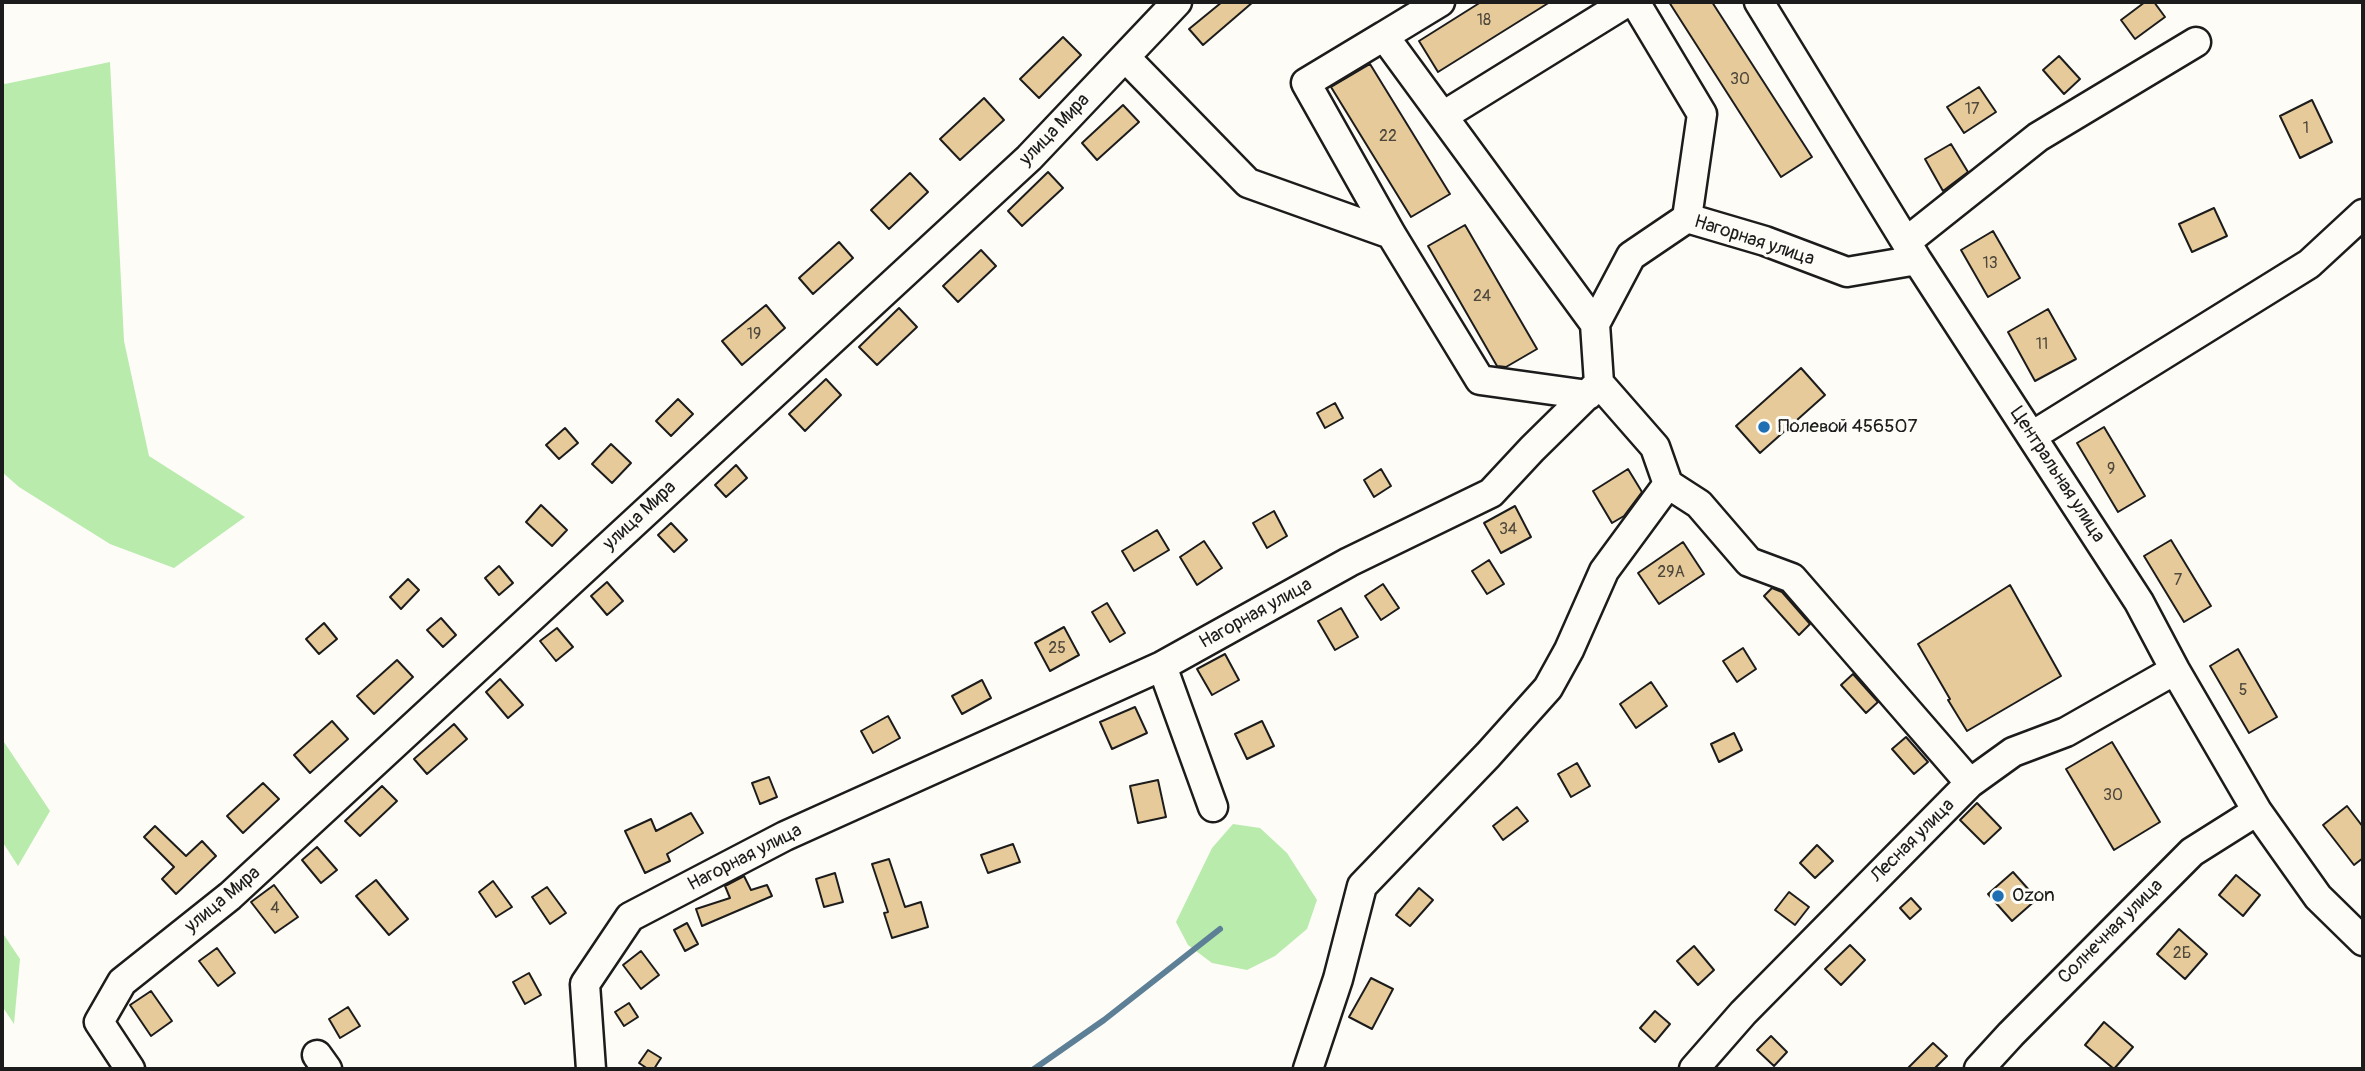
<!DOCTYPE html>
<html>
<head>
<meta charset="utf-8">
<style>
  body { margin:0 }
  #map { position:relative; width:2365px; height:1071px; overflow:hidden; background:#fdfcf7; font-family:Pangolin,sans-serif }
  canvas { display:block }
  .frame { position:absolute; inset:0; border:4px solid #1c1c1c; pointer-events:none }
</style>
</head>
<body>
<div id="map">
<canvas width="2365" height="1071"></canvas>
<div class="frame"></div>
</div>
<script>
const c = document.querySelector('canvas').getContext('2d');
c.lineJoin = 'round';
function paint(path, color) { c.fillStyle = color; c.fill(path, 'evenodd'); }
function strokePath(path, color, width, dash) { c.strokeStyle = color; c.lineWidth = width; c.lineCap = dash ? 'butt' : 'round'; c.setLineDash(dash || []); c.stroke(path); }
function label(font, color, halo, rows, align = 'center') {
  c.font = font + ' Pangolin,sans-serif'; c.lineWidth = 6; c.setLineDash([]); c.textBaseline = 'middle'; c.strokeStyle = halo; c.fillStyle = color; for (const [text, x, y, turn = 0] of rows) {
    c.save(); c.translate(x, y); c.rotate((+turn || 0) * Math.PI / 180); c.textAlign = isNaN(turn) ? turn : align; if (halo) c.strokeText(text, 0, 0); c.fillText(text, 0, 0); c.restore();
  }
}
const green = new Path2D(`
  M 110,62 L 124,341 L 149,456 L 245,517 L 174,568 L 110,544 L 19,487 L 2,472 L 2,82 L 5,84 Z
  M 2,739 L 50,811 L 18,866 L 2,841 Z
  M 1233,824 L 1260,828 L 1287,853 L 1317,900 L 1307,929 L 1275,956 L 1247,970 L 1212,963 L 1188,945 L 1176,922 L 1212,848 Z
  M 2,932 L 20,959 L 14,1024 L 2,1006 Z`);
const stream = new Path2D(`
  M 1034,1069 L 1104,1020 L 1220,929`);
const building = new Path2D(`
  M 1222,2 L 1253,2 L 1203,45 L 1189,29 Z
  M 1481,2 L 1550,2 L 1438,72 L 1419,41 Z
  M 1669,2 L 1712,2 L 1812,157 L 1781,177 Z
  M 2145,2 L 2154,2 L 2165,17 L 2135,39 L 2121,20 Z
  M 1063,37 L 1081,55 L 1039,98 L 1020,79 Z
  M 2059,56 L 2080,79 L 2064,94 L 2043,70 Z
  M 1370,64 L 1450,194 L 1411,217 L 1331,87 Z
  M 1979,87 L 1996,112 L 1964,133 L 1947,107 Z
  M 984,98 L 1004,120 L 960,160 L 940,139 Z
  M 2312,100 L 2332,142 L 2300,158 L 2280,116 Z
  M 1123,105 L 1139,122 L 1097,160 L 1082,143 Z
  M 1951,144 L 1968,172 L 1943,191 L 1925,159 Z
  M 1048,172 L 1063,188 L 1022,226 L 1008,211 Z
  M 910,173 L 928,192 L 889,229 L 871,210 Z
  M 2214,208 L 2227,236 L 2192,252 L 2179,224 Z
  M 1465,225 L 1537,349 L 1506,367 L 1497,366 L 1428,246 Z
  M 1993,231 L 2020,278 L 1988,297 L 1961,250 Z
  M 839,242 L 853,258 L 813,294 L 799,278 Z
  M 981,250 L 996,266 L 958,302 L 943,286 Z
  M 766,305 L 785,328 L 742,365 L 722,341 Z
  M 899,308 L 917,327 L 877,365 L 859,347 Z
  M 2048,309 L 2076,359 L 2035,381 L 2008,332 Z
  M 1801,368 L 1825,395 L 1760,453 L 1736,426 Z
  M 826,379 L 841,395 L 805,431 L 789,414 Z
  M 678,399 L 693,414 L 671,436 L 656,421 Z
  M 1335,403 L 1343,418 L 1325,428 L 1317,413 Z
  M 2104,427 L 2145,496 L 2118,512 L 2077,443 Z
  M 565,428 L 578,443 L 559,459 L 546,445 Z
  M 611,444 L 631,463 L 612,483 L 592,464 Z
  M 736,465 L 747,478 L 726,497 L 715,485 Z
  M 1381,469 L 1391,486 L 1374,497 L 1364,480 Z
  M 1628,469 L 1642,492 L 1624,516 L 1612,523 L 1593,491 Z
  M 541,505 L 567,530 L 552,546 L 526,522 Z
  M 1515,506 L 1531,537 L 1501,553 L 1484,523 Z
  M 1274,511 L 1287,536 L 1267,548 L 1253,523 Z
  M 671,523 L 687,540 L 674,552 L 658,535 Z
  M 1157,530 L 1169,550 L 1134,571 L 1122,551 Z
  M 2171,540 L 2211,606 L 2184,622 L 2144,556 Z
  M 1204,541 L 1222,568 L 1197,585 L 1180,557 Z
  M 1683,542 L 1704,574 L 1659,604 L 1638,573 Z
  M 1489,560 L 1504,584 L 1487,594 L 1472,571 Z
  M 499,566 L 513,583 L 499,595 L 485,578 Z
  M 408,579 L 419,590 L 401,609 L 390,597 Z
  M 607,582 L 623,601 L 607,615 L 591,596 Z
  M 1383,584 L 1399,608 L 1381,620 L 1365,596 Z
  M 2010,585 L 2061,676 L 1967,731 L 1948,700 L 1950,699 L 1918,644 Z
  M 1772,588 L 1782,592 L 1810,624 L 1799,635 L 1764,596 Z
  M 1107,603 L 1125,633 L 1110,642 L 1092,612 Z
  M 1341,608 L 1358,637 L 1335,650 L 1318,621 Z
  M 441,618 L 456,635 L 443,647 L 427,630 Z
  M 324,623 L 337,639 L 319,654 L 306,639 Z
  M 1064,627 L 1079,655 L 1050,671 L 1035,643 Z
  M 557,628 L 573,647 L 556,661 L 540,641 Z
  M 1743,648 L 1756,669 L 1737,682 L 1723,661 Z
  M 2238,649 L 2277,717 L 2249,733 L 2210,666 Z
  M 1225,654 L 1239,680 L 1212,695 L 1197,669 Z
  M 397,660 L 413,677 L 374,714 L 357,696 Z
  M 1853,674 L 1878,702 L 1866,713 L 1841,685 Z
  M 500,679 L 523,705 L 508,718 L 486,692 Z
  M 982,680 L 991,698 L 962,714 L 952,696 Z
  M 1651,682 L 1667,706 L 1636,728 L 1620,704 Z
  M 1135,707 L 1147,733 L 1112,749 L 1100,722 Z
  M 888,716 L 900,738 L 873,753 L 861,731 Z
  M 332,721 L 348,739 L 310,773 L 294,755 Z
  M 1262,721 L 1274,746 L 1247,759 L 1235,734 Z
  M 454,724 L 467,739 L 427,774 L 414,759 Z
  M 1734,733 L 1742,750 L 1719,762 L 1711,744 Z
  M 1906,737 L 1928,762 L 1914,774 L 1892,749 Z
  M 2112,742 L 2160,822 L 2114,850 L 2066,769 Z
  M 1577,763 L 1590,786 L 1571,797 L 1558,774 Z
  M 769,777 L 777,797 L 760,804 L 752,783 Z
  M 1158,780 L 1166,817 L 1138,823 L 1130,786 Z
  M 263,783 L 279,799 L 243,833 L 227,816 Z
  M 382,786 L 397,801 L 360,836 L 345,821 Z
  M 1977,803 L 2001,828 L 1984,844 L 1960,820 Z
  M 2347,806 L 2363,827 L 2363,858 L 2354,865 L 2323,825 Z
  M 1517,807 L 1528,821 L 1503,840 L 1493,826 Z
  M 691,813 L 703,833 L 667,854 L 670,861 L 645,873 L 625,831 L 651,819 L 656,831 Z
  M 155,826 L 186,856 L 202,841 L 216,856 L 176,894 L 162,879 L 174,867 L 144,837 Z
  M 1013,844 L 1020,862 L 988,873 L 981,855 Z
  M 1817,845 L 1833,861 L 1815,878 L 1800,863 Z
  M 317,847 L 337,870 L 321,883 L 302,860 Z
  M 889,859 L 905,907 L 921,902 L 928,927 L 892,938 L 884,913 L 888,912 L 872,864 Z
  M 2013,872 L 2037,899 L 2012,921 L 1988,894 Z
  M 835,873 L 843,902 L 824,907 L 816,879 Z
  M 2236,875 L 2260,895 L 2243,916 L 2219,895 Z
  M 744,876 L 751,890 L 767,885 L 772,896 L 702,926 L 696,909 L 730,898 L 725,886 Z
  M 376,880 L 408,919 L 389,935 L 356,896 Z
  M 493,881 L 512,907 L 496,917 L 479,892 Z
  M 274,885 L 298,917 L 275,933 L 251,902 Z
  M 547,887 L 566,913 L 550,924 L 532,897 Z
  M 1419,888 L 1433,900 L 1410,926 L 1396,915 Z
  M 1789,892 L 1809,907 L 1795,925 L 1775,910 Z
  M 1911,898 L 1921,909 L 1910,919 L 1900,908 Z
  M 687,923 L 698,944 L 685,951 L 674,930 Z
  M 2179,929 L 2207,954 L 2185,979 L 2157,954 Z
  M 1850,945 L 1865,960 L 1841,985 L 1825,969 Z
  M 1694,946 L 1714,970 L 1698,985 L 1677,961 Z
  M 217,948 L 235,973 L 218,986 L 199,961 Z
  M 641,951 L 659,975 L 641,989 L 623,965 Z
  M 529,973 L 541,995 L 525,1004 L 513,982 Z
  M 1371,978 L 1393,989 L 1372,1029 L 1349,1017 Z
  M 151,991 L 172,1021 L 151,1036 L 130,1005 Z
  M 629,1003 L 638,1017 L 624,1026 L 615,1012 Z
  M 348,1007 L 360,1026 L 340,1038 L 329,1019 Z
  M 1655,1011 L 1670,1024 L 1655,1042 L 1640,1028 Z
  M 2104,1022 L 2133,1047 L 2114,1069 L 2085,1045 Z
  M 1771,1036 L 1787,1052 L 1774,1066 L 1757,1050 Z
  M 1933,1043 L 1947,1056 L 1934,1069 L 1907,1069 Z
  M 648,1050 L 661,1058 L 654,1069 L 648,1069 L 639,1063 Z`);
const minor = new Path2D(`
  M 1635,2 L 1702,114 L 1687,218
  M 1759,2 L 1917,260 L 2139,602 L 2175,670 L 2257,811 L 2318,897 L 2363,941
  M 1384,36 L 1440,2
  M 1125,57 L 1248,183 L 1391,234
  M 1443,116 L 1627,2
  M 1906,242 L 2038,137 L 2196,42
  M 1588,395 L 1480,380 L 1391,234 L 1306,83 L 1384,36 L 1595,324
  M 2032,436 L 2309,264 L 2363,214
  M 1668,484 L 1699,504 L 1749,562 L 1792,578 L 1970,783
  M 1162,666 L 1213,807
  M 317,1055 L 327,1069
  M 130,1069 L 99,1022 L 122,982 L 230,896 L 1029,158 L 1177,2
  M 591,1069 L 585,984 L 630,917 L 785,836 L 1162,666 L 1349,562 L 1491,493 L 1532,449 L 1599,383 L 1595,324 L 1631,256 L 1687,218 L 1765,241 L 1847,272 L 1917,260
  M 1308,1069 L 1338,979 L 1362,886 L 1488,755 L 1548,688 L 1569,650 L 1604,571 L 1668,484 L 1655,447 L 1599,383
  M 1694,1069 L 1743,1013 L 1970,783 L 2013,752 L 2066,732 L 2175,670
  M 1979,1069 L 2011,1034 L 2192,852 L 2257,811`);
const markers = [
  [1764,427,7,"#1f6fb2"],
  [1998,896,7,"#1f6fb2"]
];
const numberNames = [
  ["18",1484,21],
  ["30",1740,80],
  ["17",1972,110],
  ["1",2306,129],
  ["22",1388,137],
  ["13",1990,264],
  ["24",1482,297],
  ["19",754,335],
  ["11",2042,345],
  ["9",2111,470],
  ["34",1508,530],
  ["29А",1671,573],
  ["7",2178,581],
  ["25",1057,649],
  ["5",2243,691],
  ["30",2113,796],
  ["4",275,909],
  ["2Б",2182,954]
];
const streetNames = [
  ["улица Мира",1055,130,-46],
  ["Нагорная улица",1754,241,18],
  ["Центральная улица",2057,475,57],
  ["улица Мира",640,516,-43],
  ["Нагорная улица",1256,614,-29],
  ["Лесная улица",1913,841,-45],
  ["Нагорная улица",745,858,-27],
  ["улица Мира",223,900,-40],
  ["Солнечная улица",2111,932,-45]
];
const poiNames = [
  ["Полевой 456507",1778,427],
  ["Ozon",2012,896]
];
paint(green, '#b8ebac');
strokePath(stream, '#5e8097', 6);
paint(building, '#e6ca9a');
strokePath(building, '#1c1c1c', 2);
strokePath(minor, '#1c1c1c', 33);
strokePath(minor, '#fdfcf7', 28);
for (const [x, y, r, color] of markers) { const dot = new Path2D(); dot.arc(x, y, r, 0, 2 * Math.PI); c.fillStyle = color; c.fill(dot); strokePath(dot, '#fdfcf7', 2.5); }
label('16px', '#4e483c', null, numberNames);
label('19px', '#1c1c1c', '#fdfcf7', streetNames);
label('19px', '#1c1c1c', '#fdfcf7', poiNames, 'left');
</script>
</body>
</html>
